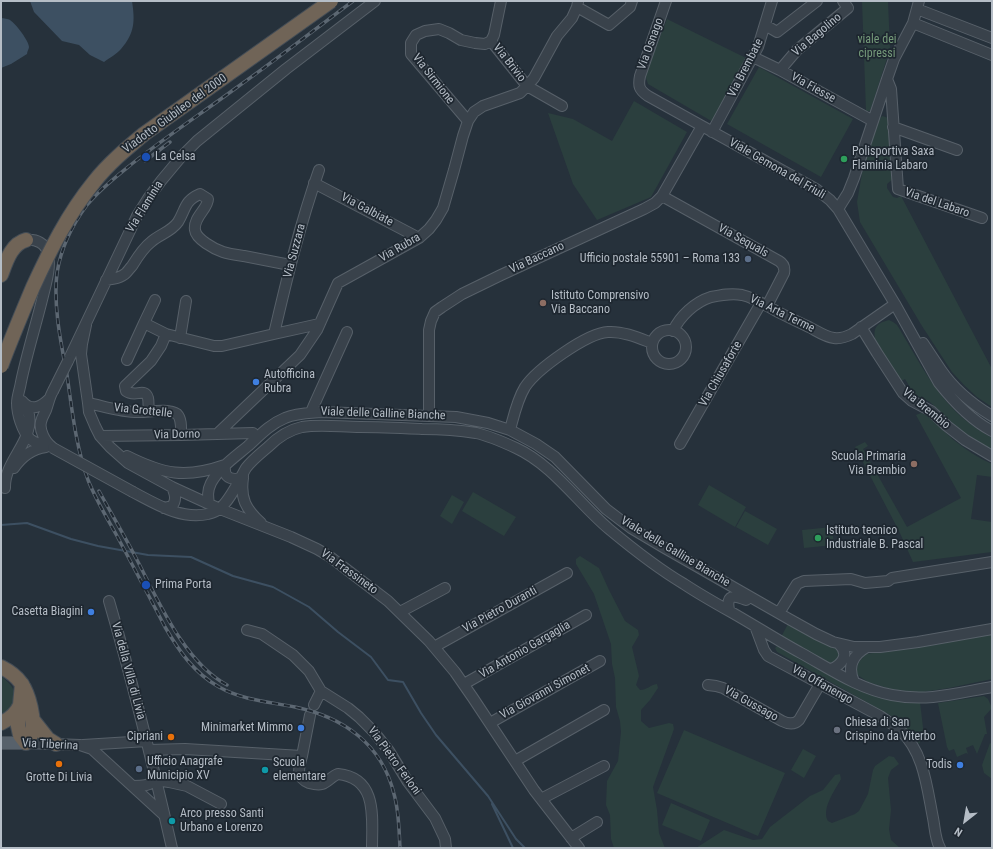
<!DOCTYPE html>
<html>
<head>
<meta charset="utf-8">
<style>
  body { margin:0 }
  #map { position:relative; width:993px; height:849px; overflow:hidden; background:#26313b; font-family:"Roboto Condensed",sans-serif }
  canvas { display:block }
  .frame { position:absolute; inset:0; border:2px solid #b5bdc6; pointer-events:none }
  .north { position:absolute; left:945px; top:801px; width:40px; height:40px; -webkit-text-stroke:3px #1e2730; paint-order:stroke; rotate:211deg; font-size:11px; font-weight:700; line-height:16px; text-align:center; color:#b5bdc6 }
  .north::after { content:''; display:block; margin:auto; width:14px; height:18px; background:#b5bdc6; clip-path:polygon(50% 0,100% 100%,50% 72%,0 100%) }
</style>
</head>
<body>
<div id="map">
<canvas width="993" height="849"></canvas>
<div class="frame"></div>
<div class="north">N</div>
</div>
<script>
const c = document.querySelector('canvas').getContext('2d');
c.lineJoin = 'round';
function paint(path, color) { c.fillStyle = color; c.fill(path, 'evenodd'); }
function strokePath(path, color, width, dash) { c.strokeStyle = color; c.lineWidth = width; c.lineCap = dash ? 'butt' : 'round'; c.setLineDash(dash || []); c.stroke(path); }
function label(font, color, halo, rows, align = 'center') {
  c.font = font + ' "Roboto Condensed",sans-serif'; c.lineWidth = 3.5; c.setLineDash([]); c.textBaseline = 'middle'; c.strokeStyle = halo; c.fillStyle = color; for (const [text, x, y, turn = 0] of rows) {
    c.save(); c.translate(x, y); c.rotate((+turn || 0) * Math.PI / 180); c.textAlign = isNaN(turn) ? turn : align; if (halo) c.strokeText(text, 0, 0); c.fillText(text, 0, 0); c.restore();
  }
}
const green = new Path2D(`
  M 862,1 L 888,1 L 890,49 L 870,111 L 866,111 Z
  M 667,19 L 746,58 L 713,122 L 648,84 L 645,75 Z
  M 759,67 L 853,119 L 821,177 L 727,124 Z
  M 634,101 L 687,132 L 651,197 L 597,220 L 573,184 L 548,113 L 573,119 L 612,141 Z
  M 882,116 L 889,118 L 894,178 L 887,184 L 887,188 L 893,197 L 897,198 L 901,196 L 992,369 L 992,407 L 977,397 L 964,385 L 952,372 L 922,326 L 860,222 L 857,202 L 863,168 L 872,136 L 877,122 Z
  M 889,320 L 893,322 L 897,325 C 917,357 934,394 964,419 C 972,426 982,432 992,438 L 992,450 L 962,432 L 930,402 L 914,394 L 905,379 L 900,382 L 875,339 C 873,327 877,323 889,320 Z
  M 921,413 C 931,416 945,433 955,441 C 966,450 979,458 992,464 L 992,477 L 977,475 L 971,519 L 992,522 L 992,552 L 913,562 L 899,531 L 855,447 L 865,442 L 868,446 L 863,449 L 907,527 L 961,498 L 916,415 Z
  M 709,485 L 746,507 L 735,527 L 698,505 Z
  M 473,492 L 516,517 L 504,536 L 462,511 Z
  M 452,495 L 464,502 L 452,524 L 440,516 Z
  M 745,511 L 777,529 L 768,545 L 736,527 Z
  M 832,527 L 834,545 L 804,548 L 802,530 Z
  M 580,556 L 599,568 L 609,590 L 625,621 L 638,630 L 639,635 L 632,647 L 639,676 L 636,685 L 640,690 C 647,690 650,685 657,684 L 658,688 L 650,700 L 641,710 L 641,721 L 649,728 L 669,723 L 673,724 L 674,729 L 653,787 L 657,810 L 659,833 L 665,848 L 614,848 L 611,839 L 610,815 L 606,805 L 607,781 L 618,761 L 621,732 L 620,721 L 616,707 L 615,678 L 612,664 L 611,644 L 594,594 L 576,564 L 576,559 Z
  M 789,622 L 838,649 L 840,654 C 837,661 833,663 826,663 L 780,639 Z
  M 992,632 L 992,679 L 949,688 L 916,693 L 891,689 L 868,682 L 856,674 L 858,663 L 866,654 L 939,644 Z
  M 778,645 C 813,665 853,692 892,700 C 901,702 911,702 920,702 L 924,736 L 919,744 L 912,734 L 897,719 L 777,652 L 775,648 Z
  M 1,676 C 21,692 19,701 1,718 Z
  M 984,696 L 988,699 L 992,708 L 984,717 L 987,734 L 985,734 L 977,754 L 973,745 L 966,748 L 968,754 L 966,753 L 957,757 L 954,749 L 949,751 L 947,747 L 938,703 Z
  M 684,730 L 785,773 L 758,836 L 657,793 Z
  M 990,743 L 992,744 L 992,779 L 984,773 L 982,765 Z
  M 803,749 L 816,756 L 804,778 L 791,770 Z
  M 889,756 L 894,757 L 899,764 L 891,770 L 888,778 L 891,810 L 889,829 L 891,840 L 900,848 L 696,848 L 724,830 L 753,840 L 762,839 L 770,827 L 810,796 L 823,790 L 835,775 L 840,774 L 841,779 C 835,790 821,809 828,821 L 832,823 L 855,814 L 859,811 L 868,794 L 873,770 L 875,766 Z
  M 671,803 L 710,820 L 701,841 L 662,825 Z`);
const water = new Path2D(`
  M 30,1 L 132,1 C 135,21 135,33 121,49 C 117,54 109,58 104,62 L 90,55 L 79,45 L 62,41 L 34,12 Z
  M 1,18 C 4,18 8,19 10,20 C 16,24 29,41 29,47 C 29,49 27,51 27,54 L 11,64 L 1,68 Z`);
const stream = new Path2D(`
  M 1,525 L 27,523 L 71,539 L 98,546 L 148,555 L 191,557 L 233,576 L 273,587 L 309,607 L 338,632 L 371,657 L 388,680 L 403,682 L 421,713 L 436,735 L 488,796 L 516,839 L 525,848
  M 492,804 L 513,848`);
const minor = new Path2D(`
  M 666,1 L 640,76 C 638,86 639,90 648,96 L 702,126 L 816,189 L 830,200 L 838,209 L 895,304 L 939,383 C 954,402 971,420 992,431
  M 578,2 L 577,7 L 609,25 L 630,7 L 632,1
  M 917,9 L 992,38
  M 913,23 L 992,55
  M 765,25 L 777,32 L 817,1
  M 491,41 L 527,86 L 562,106
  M 753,57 L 780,70 L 873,121
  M 780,70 L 797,50 L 848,8 L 843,1
  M 887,79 L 891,89 L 898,189 L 982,218
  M 468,121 L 411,54 L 411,43 L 416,35 L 425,31 L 439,29 L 449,33 L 461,40 L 475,43 L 485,44 L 491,41 L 494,35 L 501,1
  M 893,127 L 957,150
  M 712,132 L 758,47 L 772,1
  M 314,183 L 419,238
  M 662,196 L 779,261 C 784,264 785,268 784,273 L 767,306
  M 838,209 L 848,193 L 854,178 L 887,79 L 894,59 L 913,23 L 919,1
  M 26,240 C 36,239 46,243 48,254 C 51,268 46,283 43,296 C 36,325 27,353 21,382 C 20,389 17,396 17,403 C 17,414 22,431 30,439 C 36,444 43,445 50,446
  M 106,280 C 113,279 121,278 126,273 C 128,271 130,268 132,266 C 137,258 143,248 151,242 C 160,234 171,232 178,222 C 186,209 184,201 200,194 L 208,199 C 208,209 193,217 195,230 C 196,239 214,249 223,252 C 229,254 237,255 244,256 C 259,259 275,262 290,265
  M 155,300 L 144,323 L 166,334 L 214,346 L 222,346 L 274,334 L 319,324
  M 86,325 L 82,344 L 81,354 L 88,403 L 89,412 L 95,426 L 100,436 L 110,447 L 128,463 L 172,487 L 220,509 L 291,537 L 317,549 L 329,556 L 388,601 L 429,641 L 455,672 L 473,698 L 534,790 L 579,848
  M 861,327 L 877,353 L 903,393 L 912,401 L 931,411 L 947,426 L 965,440 L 992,456
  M652 347a17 17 0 1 1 34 0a17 17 0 1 1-34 0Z
  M 673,331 C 680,316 695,302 711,297 C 721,295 731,293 742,295 C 755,298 767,306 778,312 C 788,317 798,322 809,327 C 817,331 825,337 834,338 C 841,339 846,337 852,334 L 895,304
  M 274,334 C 287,278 300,224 319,170
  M 180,338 L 186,301
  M 923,343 C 929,352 935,361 941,370 C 954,389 972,404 992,416
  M 127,360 L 144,323
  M 68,361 L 137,216 L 149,197 L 161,181 L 181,157 L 197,141 L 286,69 L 375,1
  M 22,401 C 31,412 41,407 49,399
  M 88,403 C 103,406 125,413 140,412 C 150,412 168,408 177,414 C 182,419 181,429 181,435
  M 149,411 C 148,407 149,402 148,398 C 145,387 135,398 126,391 L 125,386 L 151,361 L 161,346 L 166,334
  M 311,412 L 314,405 L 347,332
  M 429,415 L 429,330 L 431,321 L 435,312 L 442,307 L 462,294 L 501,275 L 644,209 L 655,203 L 662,196 L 702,126
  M 510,430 C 514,415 517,400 525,387 C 537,369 587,333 608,332 C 623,331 639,338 652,343
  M 217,434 L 300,355 L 317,330 L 338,283 L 419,238 L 429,229 L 436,220 L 443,208 L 454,170 L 463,136 L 468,121 L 474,112 L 483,106 L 520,93 L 527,86 L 534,78 L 557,36 L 572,18 L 577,7
  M 100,436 L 181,435 L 253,433
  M 680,444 L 761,303
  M 52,447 C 45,442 39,430 41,422 C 42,416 46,412 47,407 C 49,401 50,396 53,391
  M 127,456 C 163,474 185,479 225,465
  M 225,465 C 224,475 227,479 237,479 L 243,476
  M 14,468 C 22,456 32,449 46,447
  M 243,478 C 240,499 246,509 261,523
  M 5,488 C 4,461 34,441 29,415 C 28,411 26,407 25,404
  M 133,492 C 156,504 181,520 208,514 C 212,513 216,512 219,509 C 230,501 239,480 246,468 C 252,460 261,453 268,447 C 278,437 288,430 302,427 C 321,424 341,427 360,427 C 381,427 401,428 422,429 C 440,429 458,430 476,433 C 490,436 503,442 516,448 C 553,465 578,503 609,529 C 633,549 657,568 684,584 C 699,594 715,603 731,612 C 754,625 777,640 801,653 C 830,669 859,689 892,695 C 928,702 957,693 992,687
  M 209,504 C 208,497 207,491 211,483 C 219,468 235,457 248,446 C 259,436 270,424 285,418 C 296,413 309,413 321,412 L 456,417 L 488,423 L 510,430 L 536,444 L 555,457 L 606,509 L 631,528 L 663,547 L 789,619 L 816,634 L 833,642 L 854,647 L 880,647 L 918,642 L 992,629
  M 164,508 L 172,506 C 177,500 175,494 172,487
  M 109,601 C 133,683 153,765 172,848
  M 729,610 C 726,594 734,595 746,600
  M 400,612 L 445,588
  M 779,613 L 797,584 L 804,581 L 851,579 L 865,583 L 888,581 L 892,578 L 992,562
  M 755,626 L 764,650 L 768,656 L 880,716 C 887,721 894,725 900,730 C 924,752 927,788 933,818 C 935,828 935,839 940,848
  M 247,630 L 262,634 L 293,655 L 309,671 L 321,691 L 348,708 L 359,717 L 374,732 L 389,751 L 408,782 L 435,818 L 445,839 L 446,848
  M 434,647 L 567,573
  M 831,669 C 842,665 850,654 839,644
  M 854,682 C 847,666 853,655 867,647
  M 464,684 L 586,615
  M 708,685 L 716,686 L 723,688 L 782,721 C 788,724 794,725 799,720 L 820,684
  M 314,705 L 321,691
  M 490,723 L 600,661
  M 26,743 L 80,745 L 92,749 L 164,815
  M 83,745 L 147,741
  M 149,750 L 185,749 L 302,756 C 299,768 295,777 309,783 C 313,784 318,785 322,784 C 328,782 332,776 338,774 C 378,778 372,818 372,848
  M 302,756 L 310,715
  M 515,761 L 604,710
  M 156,780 L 169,782 L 187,786 L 221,804
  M 133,786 C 142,786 149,786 156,780
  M 541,799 L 604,766
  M 571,838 L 597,822`);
const major = new Path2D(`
  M 1,743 L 26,743`);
const highway = new Path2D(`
  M 1,275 C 6,262 11,244 26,240
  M 1,667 C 9,671 16,676 21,683 C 29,694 35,719 32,732 C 31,736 29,740 26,743 L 20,735 L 18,726 L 22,684
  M 33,720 L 48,739 L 56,744
  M 1,723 C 10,719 16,714 20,705`);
const rail = new Path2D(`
  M 353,1 C 314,30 276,60 236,88 C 202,113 167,136 133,163 C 117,176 101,188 87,205 C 72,225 61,248 57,273 C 53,306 61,343 67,375 C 72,410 76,447 88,480 C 96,500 107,518 117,536 C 133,566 149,596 165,627 C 179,651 194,673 219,687 C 242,700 270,702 295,707 C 343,717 382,744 394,794 C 399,811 399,830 400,848
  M 145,161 L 170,142
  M 99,491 C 111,513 124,535 136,558 C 158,600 184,662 227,685`);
const minorBridge = new Path2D(`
  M 53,391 L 68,361
  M 53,448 L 133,492`);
const highwayBridge = new Path2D(`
  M 1,366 C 11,339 22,313 33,287 C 50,250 68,214 94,182 C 108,164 126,149 144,134 L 331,1`);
const markers = [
  [146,157,5,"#1a4fb4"],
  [844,159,4,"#2e9e5b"],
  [748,259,4,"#5c6f8a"],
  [543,303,4,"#8d6e63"],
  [256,382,4,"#3f7fe0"],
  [914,464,4,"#8d6e63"],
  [818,538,4,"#2e9e5b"],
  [146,585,5,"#1a4fb4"],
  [91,612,4,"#3f7fe0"],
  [301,728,4,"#3f7fe0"],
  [837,730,4,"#6b7280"],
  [171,737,4,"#e8710a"],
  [59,764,4,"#e8710a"],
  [960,765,4,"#3f7fe0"],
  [139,769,4,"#5c6f8a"],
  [265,770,4,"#0f9aa8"],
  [172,821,4,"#0f9aa8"]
];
const streetNames = [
  ["Via Bagolino",817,35,-40],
  ["Via Osnago",651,44,-70],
  ["Via Brivio",509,63,52],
  ["Via Brembate",746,68,-63],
  ["Via Sirmione",433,79,52],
  ["Via Fiesse",813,88,29],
  ["Viadotto Giubileo del 2000",175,114,-36],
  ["Viale Gemona del Friuli",777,169,30],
  ["Via del Labaro",937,203,19],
  ["Via Flaminia",145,207,-58],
  ["Via Galbiate",367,210,28],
  ["Via Sequals",743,241,29],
  ["Via Rubra",400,248,-30],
  ["Via Suzzara",295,251,-75],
  ["Via Baccano",537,258,-25],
  ["Via Arta Terme",782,314,26],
  ["Via Chiusaforte",721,374,-60],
  ["Via Brembio",926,409,39],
  ["Via Grottelle",143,411,6],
  ["Viale delle Galline Bianche",383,414,2],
  ["Via Dorno",177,435,-1],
  ["Viale delle Galline Bianche",675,552,31],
  ["Via Frassineto",349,572,36],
  ["Via Pietro Duranti",500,610,-29],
  ["Via Antonio Gargaglia",525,650,-30],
  ["Via della Villa di Livia",128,671,75],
  ["Via Offanengo",822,685,29],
  ["Via Giovanni Simonet",545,692,-29],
  ["Via Gussago",751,704,29],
  ["Via Tiberina",50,745,3],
  ["Via Pietro Ferloni",394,761,54]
];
const parkNames = [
  ["viale dei",877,40],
  ["cipressi",877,54]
];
const poiNames = [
  ["Polisportiva Saxa",852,152],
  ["Flaminia Labaro",852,166],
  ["La Celsa",155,157],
  ["Ufficio postale 55901 – Roma 133",740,259,"right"],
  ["Istituto Comprensivo",551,296],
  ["Via Baccano",551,310],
  ["Autofficina",264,375],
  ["Rubra",264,389],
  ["Scuola Primaria",906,457,"right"],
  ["Via Brembio",906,471,"right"],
  ["Istituto tecnico",826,531],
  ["Industriale B. Pascal",826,545],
  ["Prima Porta",155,585],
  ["Casetta Biagini",83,612,"right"],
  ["Chiesa di San",845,723],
  ["Crispino da Viterbo",845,737],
  ["Minimarket Mimmo",293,728,"right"],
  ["Cipriani",163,737,"right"],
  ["Ufficio Anagrafe",147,762],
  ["Municipio XV",147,776],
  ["Scuola",273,763],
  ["elementare",273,777],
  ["Todis",952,765,"right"],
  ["Grotte Di Livia",59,778,"center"],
  ["Arco presso Santi",180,814],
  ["Urbano e Lorenzo",180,828]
];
paint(green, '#2b3f3e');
paint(water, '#3d5062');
strokePath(stream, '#3d5062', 2);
strokePath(minor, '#576069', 12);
strokePath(major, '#454e57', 14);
strokePath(highway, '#444d56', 16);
strokePath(minor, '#39424b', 10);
strokePath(major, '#57616b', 12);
strokePath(highway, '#706457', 14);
strokePath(rail, '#5c6772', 3.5);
strokePath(rail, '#1e2730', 2, [6]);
strokePath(minorBridge, '#576069', 12, []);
strokePath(highwayBridge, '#444d56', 16, []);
strokePath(minorBridge, '#39424b', 10);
strokePath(highwayBridge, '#706457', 14);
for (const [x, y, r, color] of markers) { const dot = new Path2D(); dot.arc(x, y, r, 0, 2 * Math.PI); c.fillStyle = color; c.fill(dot); strokePath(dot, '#1e2730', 1.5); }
label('12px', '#b5bdc6', '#1e2730', streetNames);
label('12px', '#759a7a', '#1e2730', parkNames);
label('12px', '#b5bdc6', '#1e2730', poiNames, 'left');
</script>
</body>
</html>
